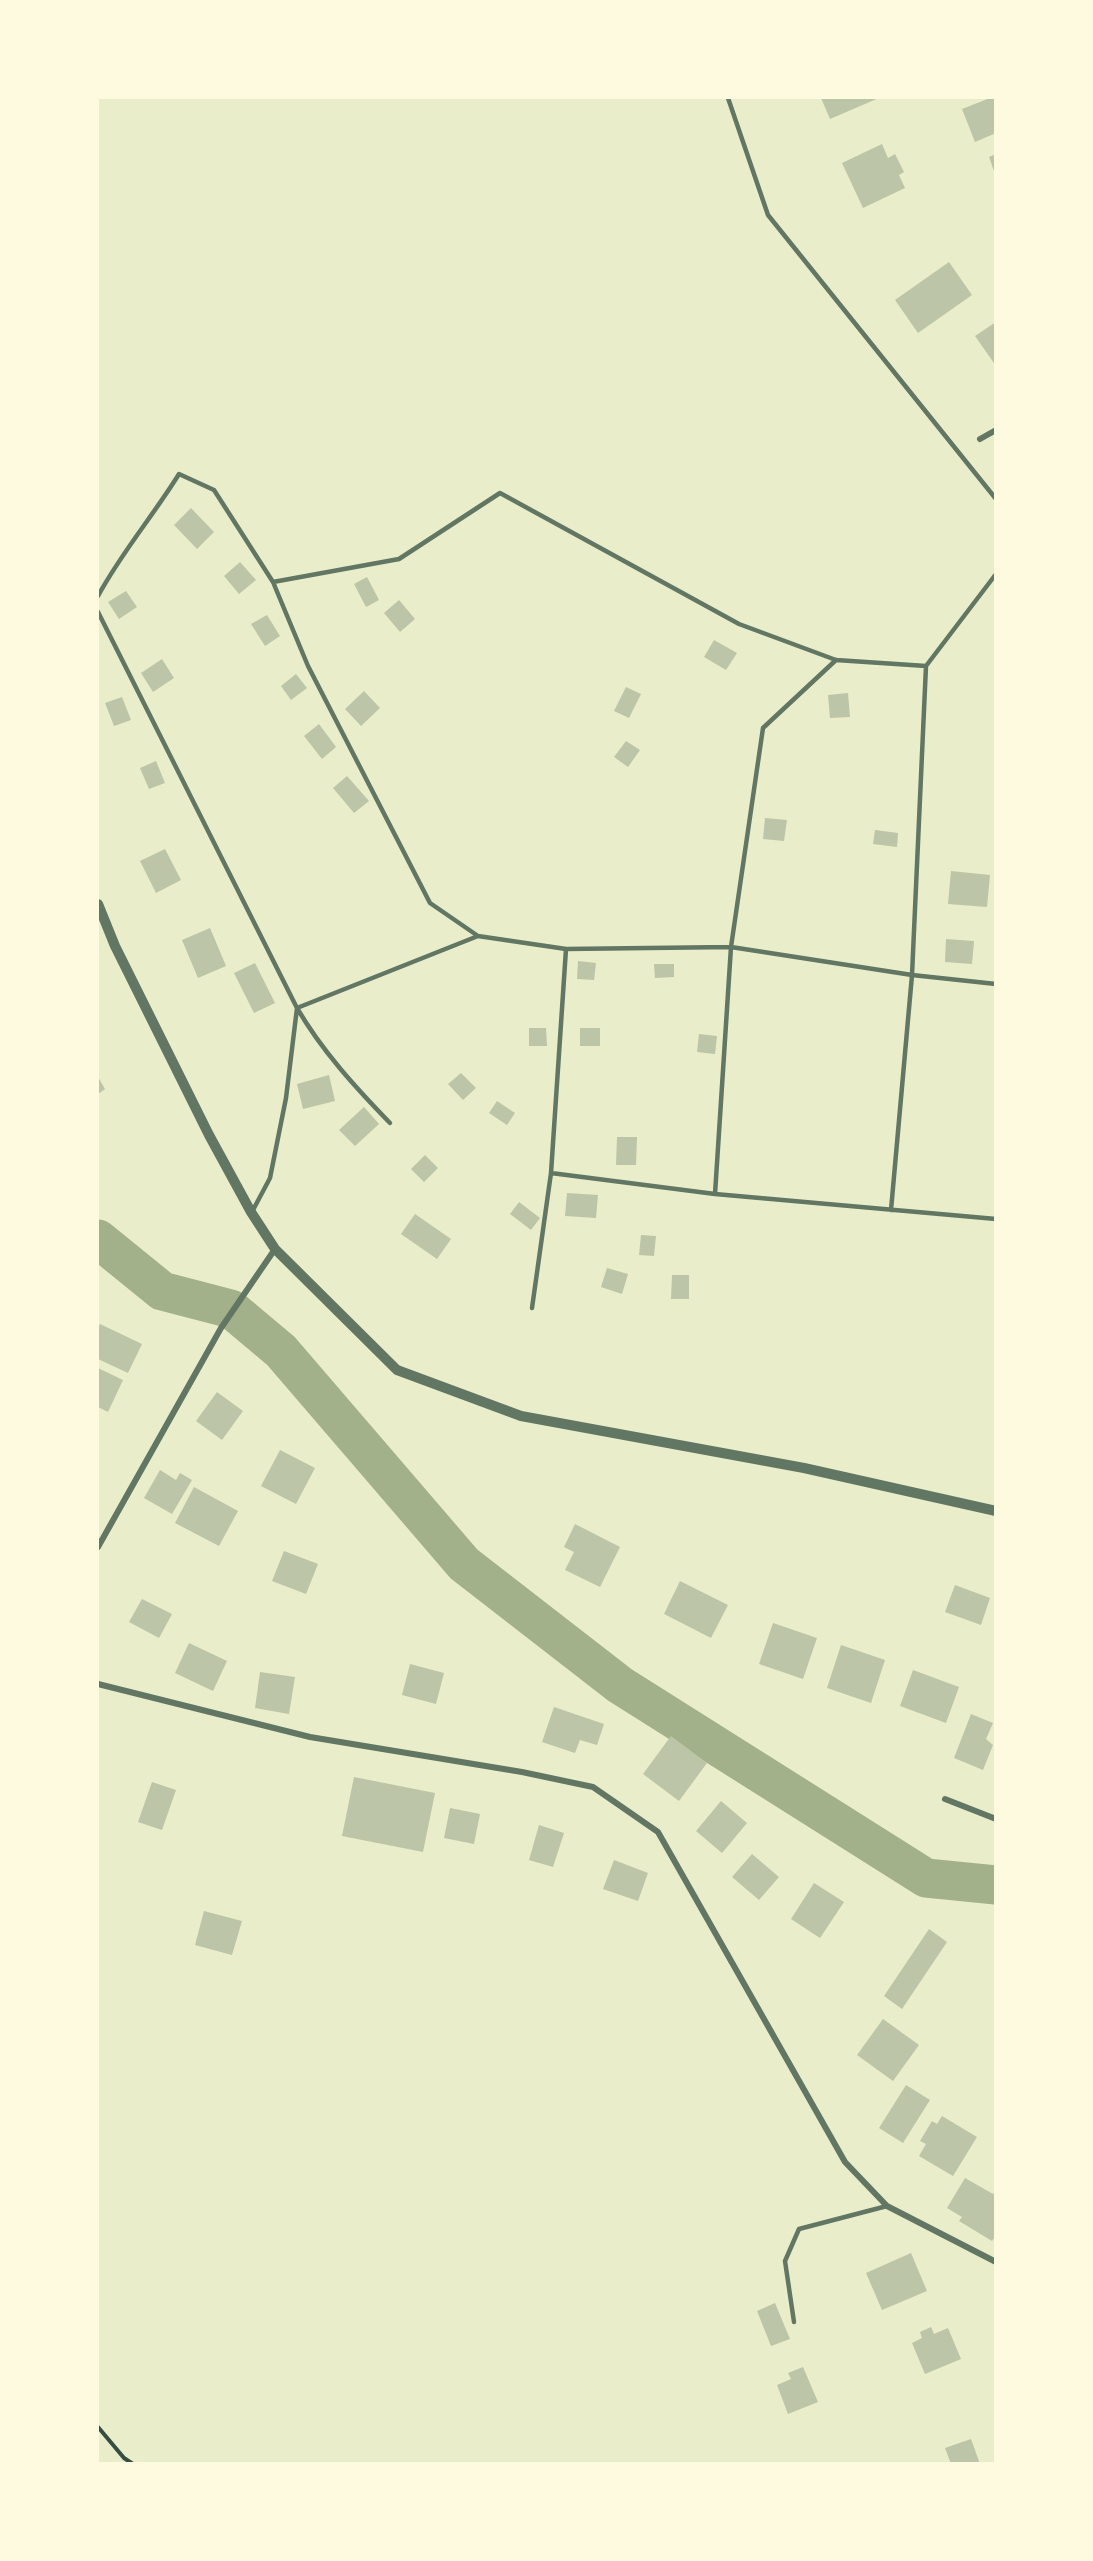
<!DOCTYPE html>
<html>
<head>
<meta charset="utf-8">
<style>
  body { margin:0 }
  #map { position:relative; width:1093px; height:2561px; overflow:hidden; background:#e9edc9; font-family:Inter,sans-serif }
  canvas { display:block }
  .frame { position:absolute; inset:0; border:99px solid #fefae0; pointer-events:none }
</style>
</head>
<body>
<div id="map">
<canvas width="1093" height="2561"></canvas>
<div class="frame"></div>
</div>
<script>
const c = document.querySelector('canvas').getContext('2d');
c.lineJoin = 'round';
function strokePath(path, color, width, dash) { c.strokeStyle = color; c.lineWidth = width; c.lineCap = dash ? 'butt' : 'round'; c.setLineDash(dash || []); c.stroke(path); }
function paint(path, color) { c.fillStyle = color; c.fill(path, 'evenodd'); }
const river = new Path2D(`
  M 98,1239 L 162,1291 L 231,1309 L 281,1351 L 464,1564 L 620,1685 L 926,1878 L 996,1885`);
const building = new Path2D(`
  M 821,98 L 879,98 L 830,119 Z
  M 990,98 L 996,98 L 996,133 L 975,142 L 962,109 Z
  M 882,144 L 888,158 L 895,154 L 904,172 L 899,175 L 905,188 L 863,208 L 842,163 Z
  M 996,154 L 996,174 L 995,174 L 989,157 Z
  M 949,262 L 972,295 L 918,333 L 895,300 Z
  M 996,322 L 996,366 L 975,336 Z
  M 191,508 L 214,532 L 197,549 L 174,525 Z
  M 240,562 L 256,580 L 239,594 L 224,576 Z
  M 367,577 L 379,600 L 366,607 L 354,584 Z
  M 126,591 L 137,607 L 119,619 L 108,602 Z
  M 399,600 L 415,619 L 400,632 L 384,613 Z
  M 267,615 L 280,636 L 265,646 L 251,624 Z
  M 714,640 L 737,653 L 726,670 L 704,657 Z
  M 162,659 L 174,678 L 153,692 L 141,673 Z
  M 296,674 L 307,688 L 291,700 L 281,686 Z
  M 626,687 L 641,694 L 629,718 L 614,711 Z
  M 364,691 L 380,708 L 361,726 L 345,709 Z
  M 848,693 L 850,717 L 830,718 L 828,695 Z
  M 122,697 L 131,720 L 114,726 L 105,703 Z
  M 319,724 L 336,747 L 322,759 L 304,736 Z
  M 626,741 L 640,750 L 628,767 L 614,757 Z
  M 156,761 L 165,783 L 149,789 L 140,768 Z
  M 347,776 L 369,801 L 354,813 L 333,788 Z
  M 765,818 L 787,820 L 784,841 L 763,839 Z
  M 875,830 L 898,833 L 897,847 L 873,844 Z
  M 165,849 L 181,880 L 156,893 L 140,861 Z
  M 951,871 L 990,875 L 987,907 L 948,904 Z
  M 210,928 L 226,966 L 198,978 L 182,940 Z
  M 946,939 L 974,941 L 972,964 L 945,962 Z
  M 578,961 L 596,963 L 594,980 L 577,979 Z
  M 255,963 L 275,1003 L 254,1013 L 234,973 Z
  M 654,964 L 674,964 L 674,977 L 655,978 Z
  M 529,1028 L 546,1028 L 547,1046 L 529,1046 Z
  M 580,1028 L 600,1028 L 600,1046 L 580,1046 Z
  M 699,1034 L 717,1036 L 715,1054 L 697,1052 Z
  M 461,1073 L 476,1088 L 463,1100 L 448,1084 Z
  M 329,1075 L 335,1101 L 303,1109 L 297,1084 Z
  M 98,1077 L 105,1089 L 98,1094 Z
  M 497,1101 L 515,1113 L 507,1125 L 489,1113 Z
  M 364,1107 L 379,1124 L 355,1146 L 339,1130 Z
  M 617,1137 L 637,1137 L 636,1165 L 616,1165 Z
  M 425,1155 L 438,1168 L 424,1182 L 411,1169 Z
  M 567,1193 L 598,1195 L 596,1218 L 565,1216 Z
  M 519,1202 L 540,1218 L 531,1230 L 510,1214 Z
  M 415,1214 L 451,1239 L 437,1259 L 401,1234 Z
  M 641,1235 L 656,1236 L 654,1256 L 639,1255 Z
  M 607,1268 L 628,1274 L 622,1294 L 601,1287 Z
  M 672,1275 L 689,1275 L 689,1299 L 671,1299 Z
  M 100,1324 L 142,1344 L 128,1373 L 98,1359 L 98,1328 Z
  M 98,1368 L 123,1380 L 108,1412 L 98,1407 Z
  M 217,1392 L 243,1411 L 222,1440 L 196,1421 Z
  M 280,1450 L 315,1468 L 296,1504 L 261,1486 Z
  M 160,1470 L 176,1480 L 180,1473 L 192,1480 L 172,1514 L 144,1498 Z
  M 194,1487 L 238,1511 L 219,1546 L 175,1523 Z
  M 575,1524 L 620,1547 L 600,1587 L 565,1570 L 574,1552 L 564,1547 Z
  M 284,1551 L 318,1564 L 306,1594 L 272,1581 Z
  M 680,1581 L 728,1605 L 711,1638 L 664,1614 Z
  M 955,1585 L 990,1598 L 981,1625 L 945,1612 Z
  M 142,1599 L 172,1614 L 159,1638 L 129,1622 Z
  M 773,1623 L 817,1638 L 803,1679 L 759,1664 Z
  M 189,1643 L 227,1661 L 213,1691 L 175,1673 Z
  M 841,1645 L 885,1660 L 871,1703 L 827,1688 Z
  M 410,1664 L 444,1673 L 436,1704 L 402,1695 Z
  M 913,1670 L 959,1687 L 946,1723 L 900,1706 Z
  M 260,1672 L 295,1677 L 289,1714 L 255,1708 Z
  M 554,1707 L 604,1724 L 597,1745 L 580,1740 L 575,1753 L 542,1742 Z
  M 971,1714 L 993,1723 L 986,1739 L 993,1745 L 983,1770 L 954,1758 Z
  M 671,1736 L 707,1763 L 679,1801 L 643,1774 Z
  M 354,1777 L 435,1793 L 423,1852 L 342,1836 Z
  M 152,1782 L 176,1790 L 162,1830 L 138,1822 Z
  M 721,1801 L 747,1823 L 722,1853 L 696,1831 Z
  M 450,1808 L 480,1814 L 474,1844 L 444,1838 Z
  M 539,1825 L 564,1833 L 553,1867 L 529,1860 Z
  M 752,1854 L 779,1877 L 759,1900 L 732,1877 Z
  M 614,1860 L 648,1873 L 638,1901 L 603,1889 Z
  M 814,1883 L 844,1902 L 820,1938 L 791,1919 Z
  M 204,1911 L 242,1921 L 232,1955 L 195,1945 Z
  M 929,1929 L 947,1942 L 902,2009 L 884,1996 Z
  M 883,2019 L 919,2045 L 893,2081 L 857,2055 Z
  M 906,2085 L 930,2100 L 903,2143 L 879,2128 Z
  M 942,2116 L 977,2137 L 953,2176 L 919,2156 L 926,2144 L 920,2141 L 932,2121 L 937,2124 Z
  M 965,2178 L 993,2194 L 996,2190 L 996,2236 L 992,2241 L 959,2221 L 962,2217 L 947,2208 Z
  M 911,2253 L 927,2291 L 882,2310 L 866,2273 Z
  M 775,2303 L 790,2339 L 771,2346 L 757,2311 Z
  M 931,2327 L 934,2334 L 948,2328 L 961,2359 L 925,2374 L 912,2343 L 922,2338 L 920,2332 Z
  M 803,2367 L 818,2402 L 788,2414 L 777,2385 L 791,2379 L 788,2373 Z
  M 971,2439 L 980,2464 L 951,2464 L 945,2448 Z`);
const path = new Path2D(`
  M 98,2427 L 124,2458 L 133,2464`);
const service = new Path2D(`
  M 728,98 L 768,215 L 996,499
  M 273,582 L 399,559 L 500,493 L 739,624 L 836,660 L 926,666 L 996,574
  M 98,596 C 121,553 153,516 179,474 L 214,490 L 273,582 L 308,666 L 430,903 L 478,936 L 566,949 L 731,947 L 912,975 L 996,984
  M 98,612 L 297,1008 L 286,1098 L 270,1178 L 253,1210
  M 566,949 L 551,1173 L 715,1194 L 996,1219
  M 390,1123 C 356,1088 322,1051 297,1008 L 478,936
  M 715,1194 L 731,947 L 763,728 L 836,660
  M 891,1210 L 912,975 L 926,666
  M 532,1308 L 551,1173
  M 794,2322 L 785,2261 L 799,2229 L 887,2206`);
const minor = new Path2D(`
  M 980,439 L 996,430
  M 98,1547 L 221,1328 L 275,1249
  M 98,1684 L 310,1737 L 522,1772 L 593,1787 L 658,1832 L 845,2162 L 887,2206 L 996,2262
  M 945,1799 L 996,1819`);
const tertiary = new Path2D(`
  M 98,904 L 115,946 L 209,1135 L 251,1212 L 275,1249 L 397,1370 L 521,1416 L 804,1468 L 996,1511`);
strokePath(river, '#a3b18a', 39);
paint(building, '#bcc5a7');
strokePath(path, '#344e41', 4);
strokePath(service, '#617663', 4.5);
strokePath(minor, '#617663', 6);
strokePath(tertiary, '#617663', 10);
</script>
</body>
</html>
